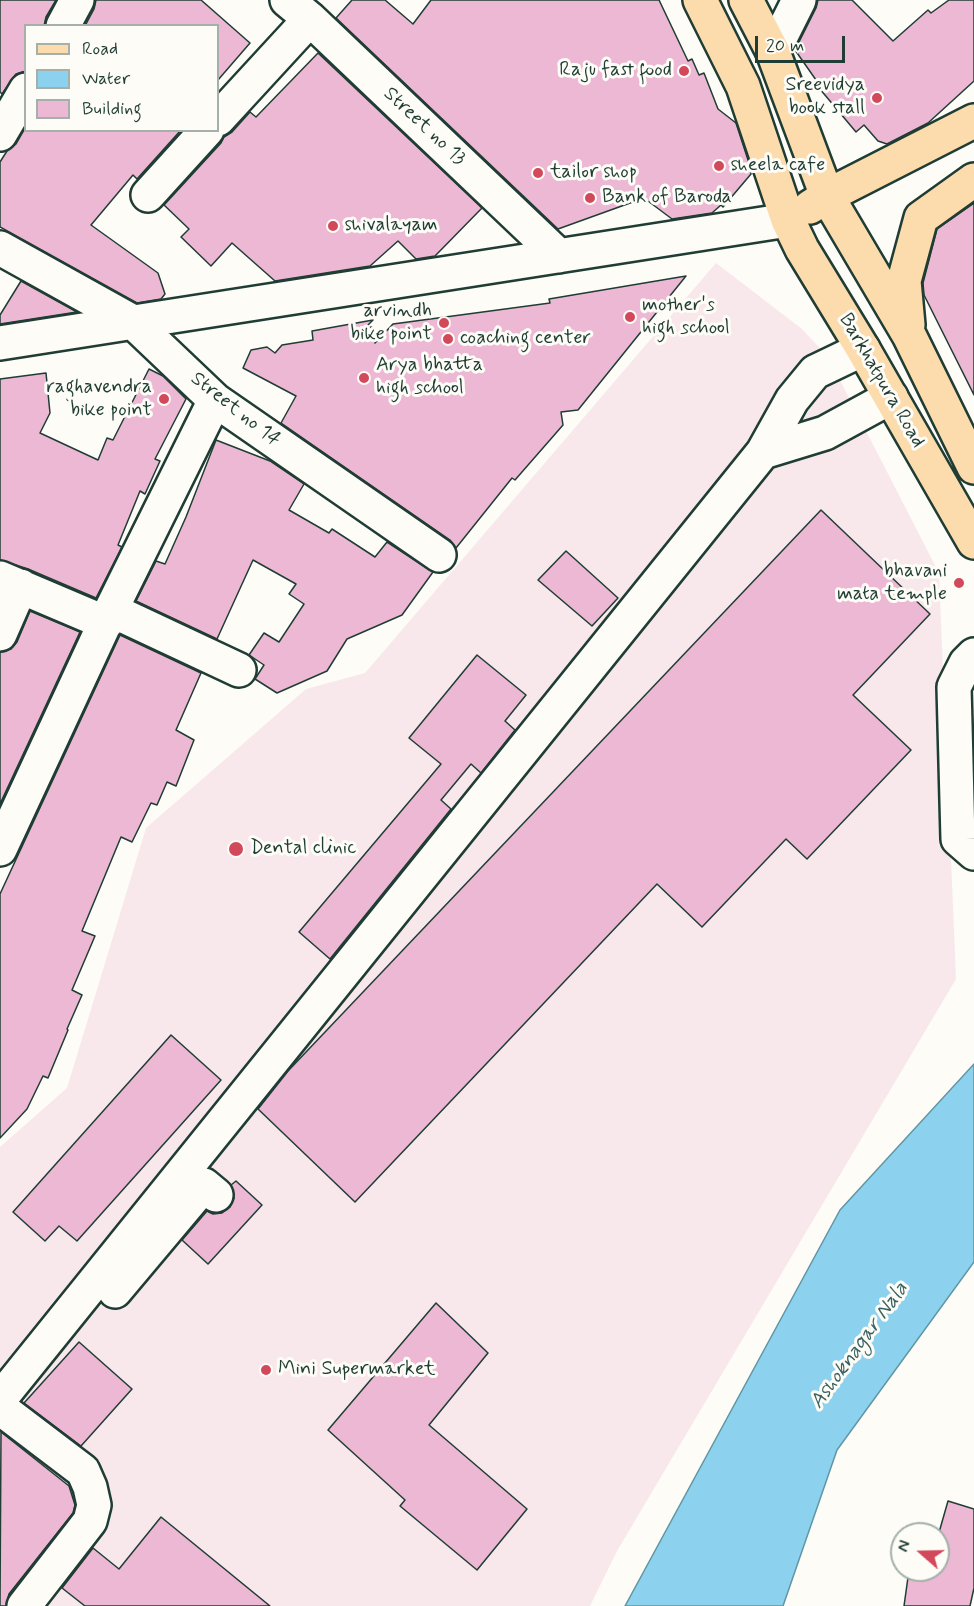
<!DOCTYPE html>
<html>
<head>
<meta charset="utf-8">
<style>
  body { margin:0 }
  #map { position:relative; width:974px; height:1606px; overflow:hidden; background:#fdfcf7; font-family:Mynerve,sans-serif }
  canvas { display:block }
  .legend { position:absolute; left:24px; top:24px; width:195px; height:108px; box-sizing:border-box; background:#fdfcf7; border:2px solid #a4b0a9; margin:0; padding:8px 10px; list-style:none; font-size:18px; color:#1f3d34 }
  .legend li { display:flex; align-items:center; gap:12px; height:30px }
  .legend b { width:30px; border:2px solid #a4b0a9 }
  .north { position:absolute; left:890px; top:1522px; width:60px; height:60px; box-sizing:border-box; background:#fdfcf7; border:2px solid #a4b0a9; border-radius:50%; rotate:290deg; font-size:16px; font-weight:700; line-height:24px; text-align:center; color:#1f3d34 }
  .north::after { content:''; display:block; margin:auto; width:21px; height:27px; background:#d1495b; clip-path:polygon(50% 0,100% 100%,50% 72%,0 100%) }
  .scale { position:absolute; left:755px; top:36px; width:90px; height:27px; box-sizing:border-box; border:3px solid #1f3d34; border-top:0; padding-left:8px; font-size:18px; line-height:21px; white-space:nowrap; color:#1f3d34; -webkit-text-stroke:4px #fdfcf7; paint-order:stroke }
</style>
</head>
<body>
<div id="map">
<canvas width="974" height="1606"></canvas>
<ul class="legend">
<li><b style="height:8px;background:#fcdcac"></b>Road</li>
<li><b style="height:16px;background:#8cd2ee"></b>Water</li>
<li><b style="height:16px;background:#edb8d3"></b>Building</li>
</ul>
<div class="north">N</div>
<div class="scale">20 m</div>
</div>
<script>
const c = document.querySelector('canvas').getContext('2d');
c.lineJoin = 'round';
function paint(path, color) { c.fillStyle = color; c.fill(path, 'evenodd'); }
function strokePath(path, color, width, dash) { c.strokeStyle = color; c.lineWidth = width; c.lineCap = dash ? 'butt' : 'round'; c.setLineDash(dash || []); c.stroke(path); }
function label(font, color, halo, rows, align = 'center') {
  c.font = font + ' Mynerve,sans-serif'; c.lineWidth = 6; c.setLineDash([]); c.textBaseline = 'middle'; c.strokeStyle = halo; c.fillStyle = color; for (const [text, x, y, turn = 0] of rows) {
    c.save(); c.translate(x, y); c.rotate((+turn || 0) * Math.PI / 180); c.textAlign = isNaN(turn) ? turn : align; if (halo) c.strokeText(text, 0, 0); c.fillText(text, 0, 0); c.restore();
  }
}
const built = new Path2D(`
  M 716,263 L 802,329 L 828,357 L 939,573 L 956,979 L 617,1551 L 590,1606 L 0,1606 L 0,1147 L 67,1088 L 146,828 L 306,689 L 365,673 Z`);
const water = new Path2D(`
  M 974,1064 L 974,1262 L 837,1450 L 783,1606 L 625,1606 L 840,1210 Z`);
const building = new Path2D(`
  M 0,0 L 56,0 L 46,17 L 44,26 L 26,26 L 26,71 L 16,74 L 2,94 L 0,92 Z
  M 96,0 L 201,0 L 250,43 L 218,80 L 218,26 L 85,26 L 94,9 Z
  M 352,0 L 385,0 L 413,24 L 431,0 L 659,0 L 688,61 L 692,59 L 699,75 L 704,73 L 718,109 L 736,123 L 750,166 L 751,174 L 723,207 L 721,205 L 712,213 L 672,219 L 644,198 L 558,229 L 336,18 Z
  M 818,0 L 852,0 L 893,41 L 928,10 L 931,13 L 949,0 L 974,0 L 974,81 L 928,123 L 887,144 L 878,141 L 864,125 L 856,132 L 814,82 L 816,80 L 795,50 L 816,8 Z
  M 318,53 L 482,208 L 435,256 L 416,259 L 398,241 L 370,266 L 275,281 L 232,243 L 211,266 L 181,237 L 189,229 L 164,205 L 221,143 L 224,137 L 232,132 L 250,112 L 256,117 Z
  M 24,130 L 181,130 L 137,179 L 133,175 L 91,225 L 158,273 L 165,294 L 161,299 L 137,303 L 0,227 L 0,162 L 7,151 L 16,144 Z
  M 974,203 L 974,395 L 924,295 L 923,283 L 937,229 Z
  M 686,276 L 578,410 L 561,412 L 563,425 L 515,480 L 512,478 L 456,548 L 450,540 L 281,423 L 296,396 L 243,368 L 251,350 L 267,347 L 275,353 L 282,345 L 313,340 L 312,331 L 373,320 L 365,328 L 372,327 L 375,343 L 393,324 L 550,303 L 549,299 Z
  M 21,281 L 77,312 L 0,324 L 0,315 Z
  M 149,369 L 163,376 L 186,399 L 155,459 L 160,461 L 145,494 L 140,491 L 118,545 L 122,547 L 96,598 L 28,569 L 0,560 L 0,379 L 46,373 L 50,413 L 40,433 L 98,460 L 107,438 L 113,440 Z
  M 216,440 L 270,461 L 304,484 L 289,510 L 329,533 L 332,529 L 375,557 L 387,542 L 433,572 L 402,615 L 347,639 L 327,671 L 277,693 L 255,679 L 264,665 L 249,655 L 264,633 L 279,642 L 304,604 L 289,594 L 296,584 L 253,560 L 217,639 L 136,601 L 156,561 L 165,564 L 186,517 Z
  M 821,510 L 930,614 L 853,695 L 911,750 L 807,859 L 786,839 L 702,927 L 657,884 L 355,1202 L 258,1109 L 288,1071 Z
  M 566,551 L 618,598 L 592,626 L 538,580 Z
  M 30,611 L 80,632 L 0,804 L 0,652 L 11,649 L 17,642 Z
  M 120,635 L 201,673 L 176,730 L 194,740 L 176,786 L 167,782 L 157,805 L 151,803 L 132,842 L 121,837 L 82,931 L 95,936 L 72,990 L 82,995 L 67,1029 L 68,1030 L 48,1078 L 43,1076 L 27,1109 L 0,1138 L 0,894 Z
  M 477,655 L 526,695 L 505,721 L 515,730 L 481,773 L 471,764 L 441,800 L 451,809 L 330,959 L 299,932 L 441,764 L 409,738 Z
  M 171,1035 L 221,1080 L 77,1241 L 59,1226 L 45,1241 L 13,1212 Z
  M 236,1181 L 262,1205 L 208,1264 L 182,1240 L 207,1211 L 213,1214 L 222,1213 L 230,1207 L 234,1198 L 231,1185 Z
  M 436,1303 L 488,1353 L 429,1425 L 527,1509 L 477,1570 L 400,1506 L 405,1500 L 328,1430 Z
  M 79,1342 L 132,1389 L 81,1446 L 24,1403 Z
  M 1,1432 L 69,1486 L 75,1505 L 73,1513 L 9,1594 L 6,1606 L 0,1606 Z
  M 948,1501 L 974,1509 L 974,1588 L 970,1606 L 904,1606 L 909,1570 L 938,1570 L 938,1536 Z
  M 161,1517 L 270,1606 L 85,1606 L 62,1588 L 93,1548 L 119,1569 Z`);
const minor = new Path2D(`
  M 287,0 L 310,19 L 559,256
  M 63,26 L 77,0
  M 773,52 L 799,0
  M 218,119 L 310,19
  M 0,134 L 26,90
  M 148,195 L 207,130
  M 0,248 L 133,322 L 215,400 L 439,555
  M 0,343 L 788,220
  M 763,452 L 825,433 L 891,397
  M 0,578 L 106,623
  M 111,610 L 239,670
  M 0,634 L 21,586
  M 974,655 L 966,663 L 954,687 L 958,839 L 974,853
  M 0,849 L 111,610 L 215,400
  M 115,1291 L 204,1185 L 216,1195
  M 0,1399 L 763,452 L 792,400 L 815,372 L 863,349
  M 0,1408 L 83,1471 L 90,1487 L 94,1505 L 90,1521 L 24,1606`);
const major = new Path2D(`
  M 700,0 L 743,86 L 788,220 L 802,249 L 863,349 L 974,542
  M 746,0 L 773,52 L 827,196 L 909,335 L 974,467
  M 810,207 L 827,196 L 974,121
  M 908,325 L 904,281 L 921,218 L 974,180`);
const markers = [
  [684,71,6,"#d1495b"],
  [877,98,6,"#d1495b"],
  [719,166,6,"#d1495b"],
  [538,173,6,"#d1495b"],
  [590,198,6,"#d1495b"],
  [333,226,6,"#d1495b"],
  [630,317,6,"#d1495b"],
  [444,323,6,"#d1495b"],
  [448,339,6,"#d1495b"],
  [364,378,6,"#d1495b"],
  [164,399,6,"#d1495b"],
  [959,583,6,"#d1495b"],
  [236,849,8,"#d1495b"],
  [266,1370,6,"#d1495b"]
];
const poiNames = [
  ["Raju fast food",672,71,"right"],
  ["Sreevidya",865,86,"right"],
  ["book stall",865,109,"right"],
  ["sheela cafe",731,166],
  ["tailor shop",550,173],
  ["Bank of Baroda",602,198],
  ["shivalayam",345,226],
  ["mother's",642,306],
  ["high school",642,329],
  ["arvindh",432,312,"right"],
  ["bike point",432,335,"right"],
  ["coaching center",460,339],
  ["Arya bhatta",376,366],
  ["high school",376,389],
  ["raghavendra",152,388,"right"],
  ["bike point",152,411,"right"],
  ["bhavani",947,572,"right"],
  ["mata temple",947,595,"right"],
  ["Dental clinic",250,849],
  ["Mini Supermarket",278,1370]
];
const streetNames = [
  ["Street no 13",424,127,43],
  ["Barkhatpura Road",881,381,60],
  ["Street no 14",235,410,38]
];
const waterNames = [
  ["Ashoknagar Nala",860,1346,-54]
];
paint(built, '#f8e8ec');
paint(water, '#8cd2ee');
strokePath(water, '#6096a4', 1.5);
paint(building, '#edb8d3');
strokePath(building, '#1f3d34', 1.5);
strokePath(minor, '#1f3d34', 38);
strokePath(major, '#1f3d34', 38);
strokePath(minor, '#fdfcf7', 33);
strokePath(major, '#fcdcac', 33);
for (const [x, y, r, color] of markers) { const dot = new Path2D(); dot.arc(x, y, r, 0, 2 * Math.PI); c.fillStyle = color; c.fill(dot); strokePath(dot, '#fdfcf7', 2); }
label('20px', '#1f3d34', '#fdfcf7', poiNames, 'left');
label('20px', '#1f3d34', '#fdfcf7', streetNames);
label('italic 21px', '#3a6262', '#fdfcf7', waterNames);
</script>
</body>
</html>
